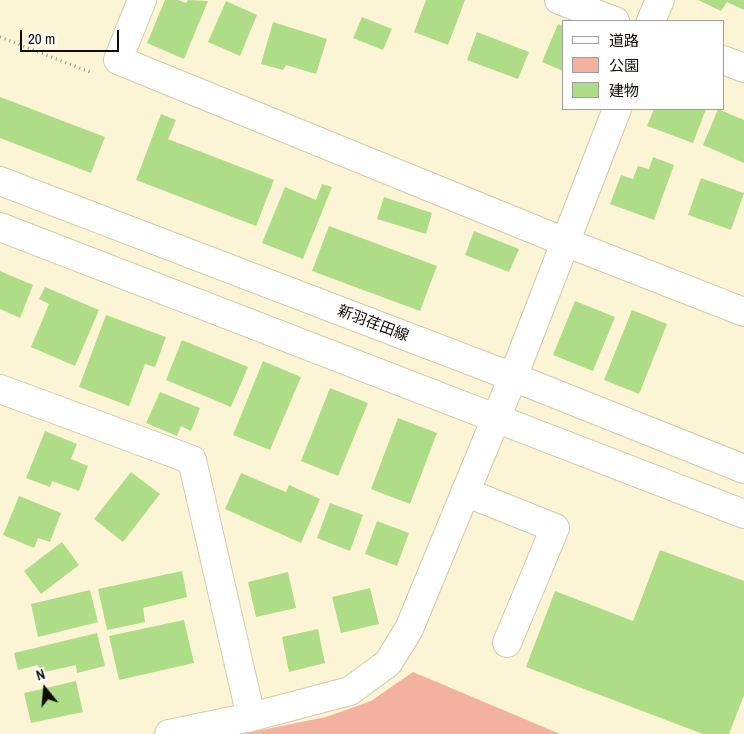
<!DOCTYPE html>
<html>
<head>
<meta charset="utf-8">
<style>
  body { margin:0 }
  #map { position:relative; width:744px; height:734px; overflow:hidden; background:#fbf5d6; font-family:"Archivo Narrow","Noto Sans JP",sans-serif }
  canvas { display:block }
  .legend { position:absolute; left:562px; top:20px; width:162px; height:90px; box-sizing:border-box; background:#fff; border:1px solid #9e9d9a; margin:0; padding:6px 9px; list-style:none; font-size:15px; color:#0d0b03 }
  .legend li { display:flex; align-items:center; gap:10px; height:25px }
  .legend b { width:25px; border:1px solid #9e9d9a }
  .north { position:absolute; left:20px; top:664px; width:50px; height:50px; -webkit-text-stroke:4px #fff; paint-order:stroke; rotate:343deg; font-size:14px; font-weight:700; line-height:20px; text-align:center; color:#0d0b03 }
  .north::after { content:''; display:block; margin:auto; width:18px; height:22px; background:#0d0b03; clip-path:polygon(50% 0,100% 100%,50% 72%,0 100%) }
  .scale { position:absolute; left:20px; top:30px; width:99px; height:22px; box-sizing:border-box; border:2px solid #0d0b03; border-top:0; padding-left:6px; font-size:15px; line-height:18px; white-space:nowrap; color:#0d0b03; -webkit-text-stroke:4px #fff; paint-order:stroke }
</style>
</head>
<body>
<div id="map">
<canvas width="744" height="734"></canvas>
<ul class="legend">
<li><b style="height:6px;background:#fff"></b>道路</li>
<li><b style="height:14px;background:#f2b29f"></b>公園</li>
<li><b style="height:14px;background:#afdc86"></b>建物</li>
</ul>
<div class="north">N</div>
<div class="scale">20 m</div>
</div>
<script>
const c = document.querySelector('canvas').getContext('2d');
c.lineJoin = 'round';
function paint(path, color) { c.fillStyle = color; c.fill(path, 'evenodd'); }
function strokePath(path, color, width, dash) { c.strokeStyle = color; c.lineWidth = width; c.lineCap = dash ? 'butt' : 'round'; c.setLineDash(dash || []); c.stroke(path); }
function label(font, color, halo, rows, align = 'center') {
  c.font = font + ' "Archivo Narrow","Noto Sans JP",sans-serif'; c.lineWidth = 5; c.setLineDash([]); c.textBaseline = 'middle'; c.strokeStyle = halo; c.fillStyle = color; for (const [text, x, y, turn = 0] of rows) {
    c.save(); c.translate(x, y); c.rotate((+turn || 0) * Math.PI / 180); c.textAlign = isNaN(turn) ? turn : align; if (halo) c.strokeText(text, 0, 0); c.fillText(text, 0, 0); c.restore();
  }
}
const green = new Path2D(`
  M 413,672 L 560,734 L 242,734 L 326,717 L 371,701 Z`);
const building = new Path2D(`
  M 165,0 L 178,0 L 186,3 L 188,0 L 208,1 L 184,59 L 147,43 Z
  M 426,0 L 465,0 L 448,45 L 414,32 Z
  M 698,0 L 744,0 L 744,10 L 727,2 L 721,11 Z
  M 226,1 L 257,15 L 240,56 L 208,42 Z
  M 362,17 L 392,29 L 383,50 L 353,38 Z
  M 273,22 L 327,39 L 316,74 L 286,65 L 283,70 L 261,64 Z
  M 558,24 L 563,26 L 563,71 L 542,62 Z
  M 477,32 L 529,52 L 518,79 L 467,60 Z
  M 0,97 L 105,137 L 91,173 L 0,138 Z
  M 654,109 L 706,109 L 693,143 L 647,126 Z
  M 718,109 L 744,120 L 744,163 L 703,145 Z
  M 161,114 L 176,120 L 168,139 L 274,180 L 256,226 L 136,180 Z
  M 653,157 L 674,165 L 654,220 L 610,204 L 621,175 L 633,179 L 638,166 L 649,169 Z
  M 701,178 L 744,193 L 731,230 L 688,215 Z
  M 322,184 L 332,187 L 303,259 L 262,243 L 285,187 L 316,200 Z
  M 384,197 L 432,213 L 426,234 L 377,219 Z
  M 329,226 L 437,266 L 420,311 L 312,271 Z
  M 474,231 L 519,249 L 509,272 L 465,255 Z
  M 0,271 L 33,285 L 20,318 L 0,309 Z
  M 45,287 L 99,310 L 75,366 L 31,347 L 49,304 L 39,299 Z
  M 575,301 L 615,317 L 593,371 L 553,355 Z
  M 632,310 L 667,324 L 639,394 L 604,380 Z
  M 106,315 L 166,337 L 155,367 L 145,364 L 129,406 L 79,387 Z
  M 182,340 L 248,367 L 231,407 L 166,380 Z
  M 263,361 L 301,377 L 270,450 L 233,435 Z
  M 330,388 L 368,403 L 338,476 L 301,461 Z
  M 160,392 L 200,408 L 191,431 L 181,426 L 177,436 L 146,423 Z
  M 398,418 L 437,433 L 410,504 L 371,489 Z
  M 45,431 L 77,444 L 71,459 L 88,466 L 79,491 L 52,481 L 50,487 L 26,478 Z
  M 131,472 L 160,494 L 123,542 L 94,519 Z
  M 241,473 L 286,492 L 289,485 L 320,499 L 301,543 L 225,509 Z
  M 19,496 L 61,513 L 50,542 L 38,538 L 34,548 L 3,535 Z
  M 330,503 L 363,515 L 350,551 L 317,538 Z
  M 377,521 L 409,533 L 397,566 L 365,554 Z
  M 62,542 L 79,565 L 41,594 L 24,571 Z
  M 660,550 L 744,581 L 744,695 L 729,734 L 703,734 L 526,667 L 555,591 L 633,621 Z
  M 182,571 L 187,597 L 143,608 L 145,622 L 107,630 L 98,589 Z
  M 288,572 L 296,608 L 256,617 L 248,582 Z
  M 370,588 L 379,624 L 341,633 L 332,597 Z
  M 90,590 L 98,622 L 38,637 L 31,604 Z
  M 184,620 L 194,663 L 119,680 L 109,636 Z
  M 318,629 L 325,663 L 289,672 L 282,637 Z
  M 97,633 L 105,666 L 77,673 L 76,665 L 40,673 L 38,665 L 18,670 L 14,653 Z
  M 76,681 L 83,712 L 31,723 L 24,693 Z`);
const path = new Path2D(`
  M 0,37 L 90,72`);
const minor = new Path2D(`
  M 142,0 L 118,60 L 565,242 L 744,312
  M 559,0 L 615,21
  M 651,21 L 660,0
  M 723,60 L 744,68
  M 0,181 L 513,377 L 744,469
  M 0,227 L 744,514
  M 0,389 L 192,460 L 251,717
  M 465,492 L 555,528 L 507,643
  M 169,734 L 251,717 L 350,691 L 388,663 L 409,629 L 513,377 L 617,109`);
const streetNames = [
  ["新羽荏田線",373,324,21]
];
paint(green, '#f2b29f');
paint(building, '#afdc86');
strokePath(minor, '#cfcaac', 30);
strokePath(path, '#96927d', 3, [1, 4]);
strokePath(minor, '#fff', 28);
label('15px', '#0d0b03', '#fff', streetNames);
</script>
</body>
</html>
